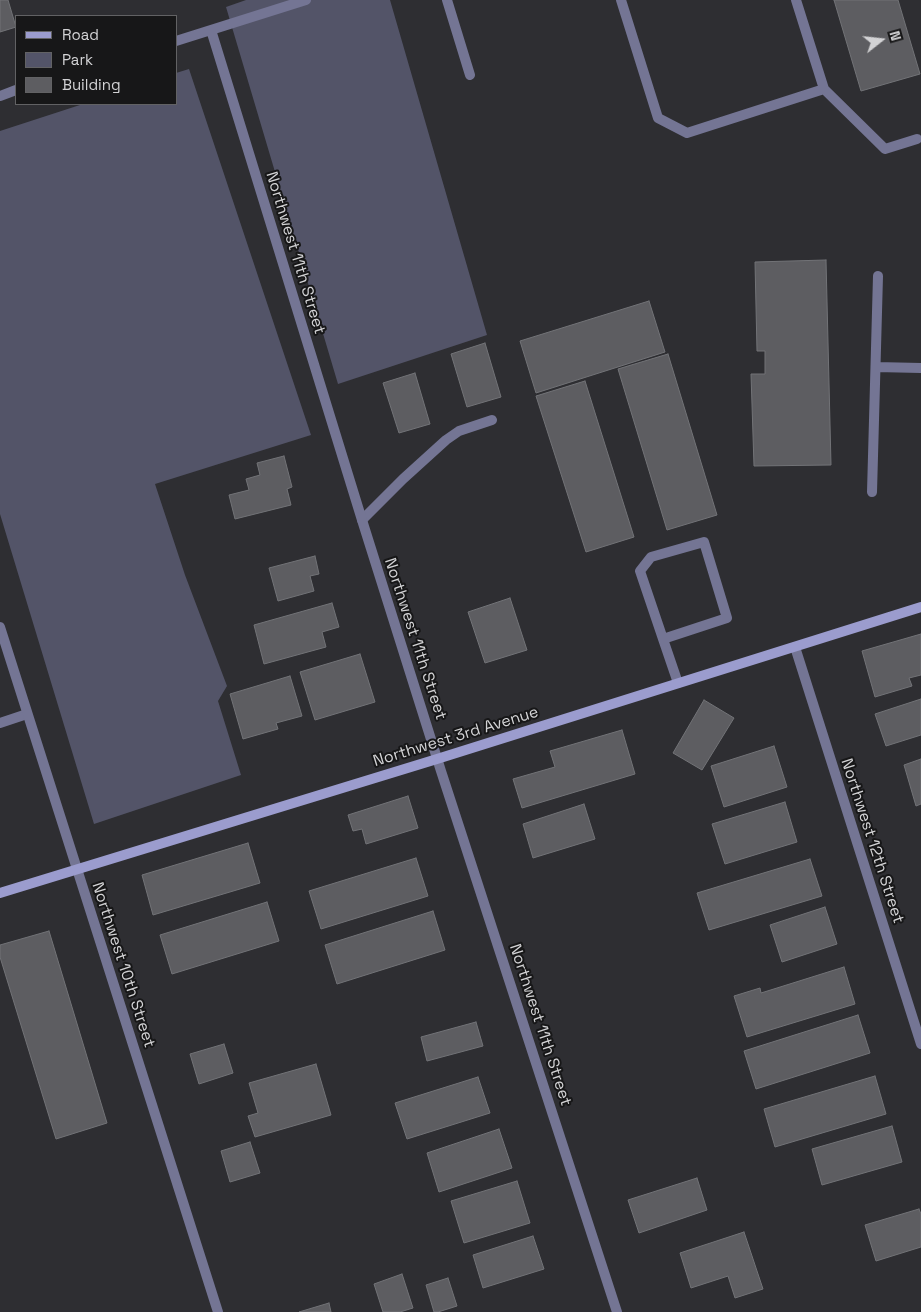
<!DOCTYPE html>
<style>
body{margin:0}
#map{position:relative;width:921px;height:1312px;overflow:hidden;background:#2e2e32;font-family:"Space Grotesk",sans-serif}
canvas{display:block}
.legend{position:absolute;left:15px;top:15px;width:162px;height:90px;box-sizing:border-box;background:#171718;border:1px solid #626264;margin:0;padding:6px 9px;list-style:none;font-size:15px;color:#d3d3d5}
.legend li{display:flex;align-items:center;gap:10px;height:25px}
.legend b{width:25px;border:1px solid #626264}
.north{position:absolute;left:856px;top:15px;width:50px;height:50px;-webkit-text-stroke:4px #171718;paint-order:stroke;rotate:74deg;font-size:14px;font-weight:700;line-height:20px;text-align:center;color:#d3d3d5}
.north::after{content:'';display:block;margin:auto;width:18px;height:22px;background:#d3d3d5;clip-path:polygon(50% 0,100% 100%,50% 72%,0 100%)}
</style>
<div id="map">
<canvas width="921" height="1312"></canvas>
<ul class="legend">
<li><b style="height:6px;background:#9b9cce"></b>Road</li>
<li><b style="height:14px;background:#535468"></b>Park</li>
<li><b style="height:14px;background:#5d5d61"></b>Building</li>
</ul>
<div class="north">N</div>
</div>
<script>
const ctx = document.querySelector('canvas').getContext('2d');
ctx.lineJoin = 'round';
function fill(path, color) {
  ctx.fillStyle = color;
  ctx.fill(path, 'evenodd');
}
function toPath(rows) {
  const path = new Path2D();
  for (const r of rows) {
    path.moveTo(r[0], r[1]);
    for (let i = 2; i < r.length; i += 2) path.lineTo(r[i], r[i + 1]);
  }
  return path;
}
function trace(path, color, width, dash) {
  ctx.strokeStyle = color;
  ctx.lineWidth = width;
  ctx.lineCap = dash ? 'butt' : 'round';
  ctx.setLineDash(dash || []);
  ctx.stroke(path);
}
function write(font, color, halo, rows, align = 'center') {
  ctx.font = font + ' "Space Grotesk",sans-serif';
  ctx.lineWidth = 4;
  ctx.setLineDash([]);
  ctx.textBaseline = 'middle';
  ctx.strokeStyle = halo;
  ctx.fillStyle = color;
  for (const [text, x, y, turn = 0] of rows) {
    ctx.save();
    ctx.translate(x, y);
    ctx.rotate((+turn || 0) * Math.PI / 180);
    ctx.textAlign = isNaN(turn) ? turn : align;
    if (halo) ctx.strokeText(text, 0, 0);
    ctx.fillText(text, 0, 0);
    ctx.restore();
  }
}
fill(toPath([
 [246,0,390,0,487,335,338,384,226,7],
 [189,69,311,435,155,484,185,575,227,686,218,701,241,775,94,824,0,514,0,131,83,104,176,104,176,73]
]), '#535468');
const building = toPath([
 [0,0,8,0,16,27,0,32,0,0],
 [834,0,898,0,920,74,861,91,834,0],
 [826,260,831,465,754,466,751,374,765,374,765,351,757,351,755,262,826,260],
 [649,301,665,352,536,393,520,341,649,301],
 [485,343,501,397,467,407,451,354,485,343],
 [668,354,717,515,667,530,618,369,668,354],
 [415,373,430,424,399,433,383,383,415,373],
 [585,381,634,537,586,552,536,396,585,381],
 [284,456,292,487,287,489,291,505,235,519,229,495,249,490,246,479,260,475,257,463,284,456],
 [315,556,319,574,310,576,314,591,278,601,269,568,315,556],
 [510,598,527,650,485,663,468,612,510,598],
 [332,603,339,627,322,632,326,647,264,664,254,625,332,603],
 [921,634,921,675,909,678,912,686,875,697,862,651,921,634],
 [360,654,375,702,315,720,300,672,360,654],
 [290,676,302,716,276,723,278,729,243,739,230,694,290,676],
 [921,699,921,735,886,746,875,714,921,699],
 [704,700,734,718,702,770,673,753,704,700],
 [622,730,635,774,522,808,513,779,555,767,550,751,622,730],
 [774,746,787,787,724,807,711,766,774,746],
 [921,759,921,804,916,806,904,765,921,759],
 [408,796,418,828,366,844,362,829,353,831,348,815,408,796],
 [785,802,797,842,725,864,712,824,785,802],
 [584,804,595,839,533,858,523,824,584,804],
 [248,843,260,883,153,915,142,875,248,843],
 [416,858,428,896,321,929,309,891,416,858],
 [810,859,822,896,709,930,697,893,810,859],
 [267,902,279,941,172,974,160,935,267,902],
 [825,907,837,944,782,962,770,925,825,907],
 [433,911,445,950,337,984,325,945,433,911],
 [49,931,107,1123,56,1139,0,957,0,945,49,931],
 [844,967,855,1004,747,1037,734,996,760,988,761,993,844,967],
 [858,1015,870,1053,756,1089,744,1051,858,1015],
 [476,1022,483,1046,427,1061,421,1037,476,1022],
 [224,1044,233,1073,199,1084,190,1054,224,1044],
 [316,1064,331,1115,255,1137,248,1116,258,1113,249,1083,316,1064],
 [875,1076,886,1114,775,1147,764,1109,875,1076],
 [478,1077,490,1113,407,1139,395,1103,478,1077],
 [892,1126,902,1162,822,1185,812,1149,892,1126],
 [499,1129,512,1168,439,1192,427,1153,499,1129],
 [250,1142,260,1173,230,1182,221,1151,250,1142],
 [697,1178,707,1210,639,1233,628,1200,697,1178],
 [517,1181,530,1223,464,1243,451,1201,517,1181],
 [919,1209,921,1214,921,1247,876,1261,865,1225,919,1209],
 [744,1232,763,1289,735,1298,728,1276,691,1288,680,1253,744,1232],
 [533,1236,544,1269,483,1288,473,1255,533,1236],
 [402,1274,413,1308,400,1312,383,1312,374,1284,402,1274],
 [448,1278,457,1306,438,1312,434,1312,426,1285,448,1278],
 [329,1303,331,1312,299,1312,329,1303]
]);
fill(building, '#5d5d61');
trace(building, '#727377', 1);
trace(toPath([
 [447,0,470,75],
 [621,0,658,118,687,133,824,89,796,0],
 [824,89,885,149,917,139],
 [362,520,403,479,446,440,459,431,492,420],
 [663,639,727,618,704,542,651,557,640,571,663,639,678,683],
 [0,723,27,714]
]), '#747594', 10);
trace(toPath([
 [211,30,362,520,441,771,617,1312],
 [176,41,306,0],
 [0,96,16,90],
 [876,367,921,368],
 [872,492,878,276],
 [0,627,218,1312],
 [795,647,921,1044]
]), '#747594', 10);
trace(toPath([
 [0,893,437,759,921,607]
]), '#9b9cce', 10);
write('16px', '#d3d3d5', '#171718', [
 ["Northwest 11th Street",295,253,73],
 ["Northwest 11th Street",415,639,72],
 ["Northwest 3rd Avenue",456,737,-17],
 ["Northwest 12th Street",872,841,72],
 ["Northwest 10th Street",123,965,72],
 ["Northwest 11th Street",540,1025,72]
]);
</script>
